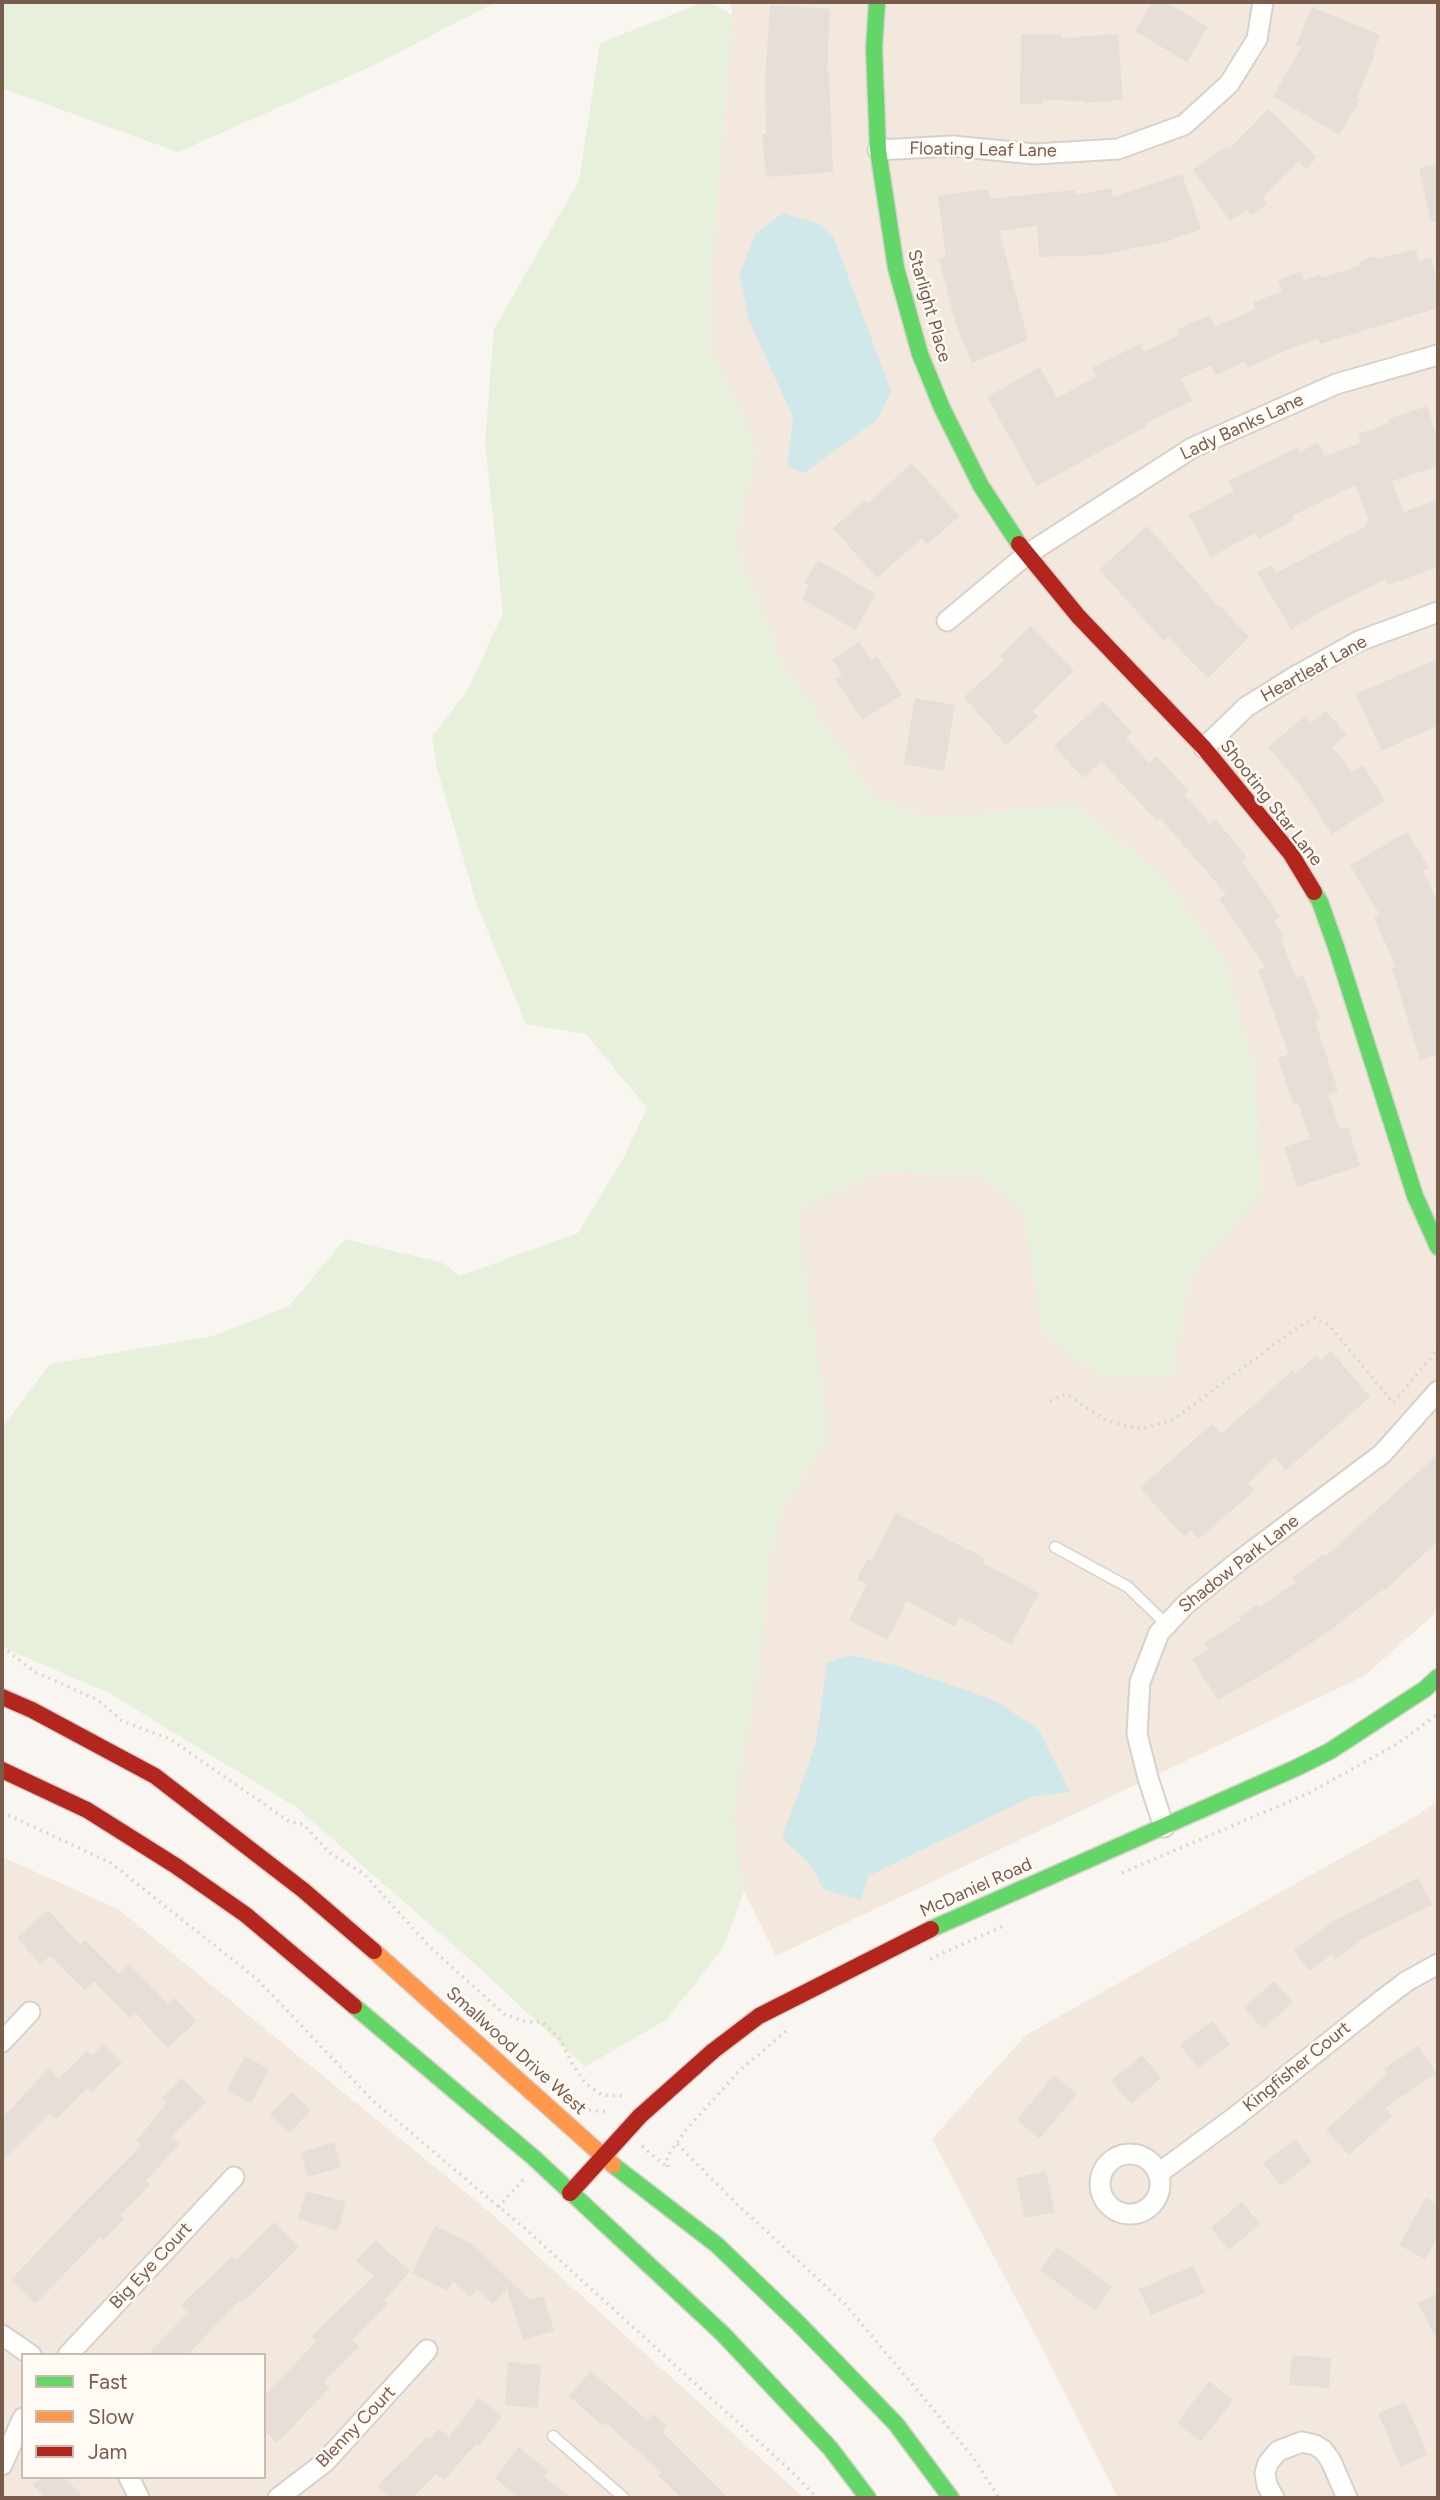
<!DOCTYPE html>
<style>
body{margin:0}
#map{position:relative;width:1440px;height:2500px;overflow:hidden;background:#f9f5f0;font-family:Figtree,sans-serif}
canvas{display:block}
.frame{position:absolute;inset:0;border:4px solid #7a5c4d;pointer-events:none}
.legend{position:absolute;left:21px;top:2353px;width:245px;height:126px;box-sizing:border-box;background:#fffaf3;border:2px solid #cabbb1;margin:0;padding:9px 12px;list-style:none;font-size:21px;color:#7a5c4d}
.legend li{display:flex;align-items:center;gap:14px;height:35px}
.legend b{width:35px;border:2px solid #cabbb1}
</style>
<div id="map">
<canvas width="1440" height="2500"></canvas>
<div class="frame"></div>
<ul class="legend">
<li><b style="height:9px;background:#63d668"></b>Fast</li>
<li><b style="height:9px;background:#ff974d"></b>Slow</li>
<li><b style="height:9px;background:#b3261e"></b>Jam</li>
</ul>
</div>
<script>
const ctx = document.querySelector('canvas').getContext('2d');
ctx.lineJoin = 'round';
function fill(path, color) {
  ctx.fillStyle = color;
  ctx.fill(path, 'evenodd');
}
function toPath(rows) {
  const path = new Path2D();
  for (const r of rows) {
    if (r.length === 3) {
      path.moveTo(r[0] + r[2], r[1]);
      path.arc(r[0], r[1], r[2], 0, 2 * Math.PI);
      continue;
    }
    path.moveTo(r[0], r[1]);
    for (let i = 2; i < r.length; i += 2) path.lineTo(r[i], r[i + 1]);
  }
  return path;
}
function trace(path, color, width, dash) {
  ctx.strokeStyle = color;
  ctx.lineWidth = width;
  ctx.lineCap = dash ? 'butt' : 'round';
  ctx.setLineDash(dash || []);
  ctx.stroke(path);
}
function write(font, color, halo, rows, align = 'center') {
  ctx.font = font + ' Figtree,sans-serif';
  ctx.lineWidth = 5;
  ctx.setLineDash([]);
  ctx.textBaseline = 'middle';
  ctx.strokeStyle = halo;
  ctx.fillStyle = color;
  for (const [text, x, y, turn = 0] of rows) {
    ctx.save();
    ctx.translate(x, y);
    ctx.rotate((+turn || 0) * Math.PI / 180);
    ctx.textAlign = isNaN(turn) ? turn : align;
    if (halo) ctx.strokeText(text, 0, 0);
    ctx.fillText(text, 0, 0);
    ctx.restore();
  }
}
fill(toPath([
 [731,2,1438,2,1438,1611,1364,1676,776,1956,744,1891,732,1818,761,1651,769,1556,782,1509,825,1442,827,1423,796,1210,882,1171,980,1175,1024,1211,1043,1333,1101,1377,1172,1375,1191,1273,1261,1194,1255,1071,1223,958,1161,874,1074,805,928,818,874,797,781,662,735,543,757,450,711,349,711,279,732,15],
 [1438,1800,1438,2498,1118,2498,1042,2348,932,2139,1026,2035,1418,1815],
 [2,1857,118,1909,485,2208,804,2498,2,2498],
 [23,2355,264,2355,264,2477,23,2477]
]), '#f2e8de');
fill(toPath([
 [2,2,496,2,370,67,178,152,2,88],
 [704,2,710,2,732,15,711,279,711,349,757,450,735,543,781,662,874,797,928,818,1074,805,1161,874,1223,958,1255,1071,1261,1195,1191,1273,1172,1375,1101,1377,1043,1333,1024,1211,980,1175,882,1171,797,1210,827,1423,825,1442,782,1509,769,1556,761,1651,733,1818,744,1891,723,1948,667,2019,585,2067,484,1972,296,1807,109,1693,2,1647,2,1428,50,1364,213,1336,289,1306,345,1239,443,1263,460,1276,578,1233,624,1157,647,1108,586,1034,526,1024,477,905,437,768,432,736,468,690,503,613,485,443,494,329,579,181,600,43]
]), '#e7f0db');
fill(toPath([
 [783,213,818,223,833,236,891,391,877,420,804,473,787,466,793,417,750,323,739,276,756,233],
 [851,1655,894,1665,996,1701,1039,1730,1070,1792,1031,1797,868,1876,861,1900,824,1890,810,1864,782,1838,816,1743,827,1662]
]), '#d0e8ea');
fill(toPath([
 [1152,2,1165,2,1208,27,1187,62,1135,31],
 [770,5,830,9,827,72,829,72,833,172,766,177,762,134,766,134,765,79],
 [1312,7,1380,35,1372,53,1375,54,1357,98,1360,100,1339,135,1273,96,1302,47,1296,45],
 [1021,34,1062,35,1062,38,1118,34,1123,100,1083,103,1083,101,1042,100,1042,104,1020,104],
 [1268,109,1317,157,1306,169,1298,161,1263,197,1267,204,1252,215,1247,209,1230,221,1193,170,1227,146,1229,149],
 [1438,164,1438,222,1431,222,1419,168],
 [1182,174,1201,229,1168,241,1100,255,1039,257,1037,226,999,231,1028,340,972,363,956,325,939,259,946,257,938,196,988,189,989,199,1075,190,1076,195,1111,188,1113,197],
 [1416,250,1418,261,1431,258,1438,288,1438,308,1320,344,1318,339,1286,350,1248,368,1245,361,1216,375,1211,365,1181,379,1192,401,1145,424,1147,426,1037,486,987,397,1040,367,1057,398,1096,377,1092,368,1140,344,1144,352,1180,335,1177,330,1209,315,1215,327,1255,309,1253,302,1282,291,1278,280,1301,272,1304,280,1320,274,1321,278,1360,266,1359,261,1375,256,1376,259],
 [1427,406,1438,441,1438,466,1392,481,1404,512,1438,499,1438,567,1388,585,1386,579,1324,610,1291,629,1257,573,1272,565,1276,573,1366,526,1365,524,1369,522,1356,485,1292,516,1294,520,1258,539,1255,533,1211,557,1189,515,1234,491,1228,481,1298,447,1300,452,1318,443,1325,456,1361,443,1358,434,1389,423,1388,419],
 [912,463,959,516,927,545,922,538,877,578,833,528,865,500,868,503],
 [1147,526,1219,607,1220,606,1249,637,1208,678,1168,637,1164,641,1099,570],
 [818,560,876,594,855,630,802,599,809,585,805,582],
 [1031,626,1074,671,1032,711,1038,717,1006,745,964,697,1004,661,1000,656],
 [859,642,871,660,877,656,902,695,862,720,835,679,842,675,832,660],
 [1438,659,1438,725,1382,751,1355,694],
 [915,698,955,705,944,771,904,764],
 [1103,701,1132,732,1126,738,1149,763,1156,756,1189,791,1185,795,1210,824,1215,819,1247,857,1242,861,1280,916,1274,921,1284,936,1281,938,1296,978,1303,975,1320,1019,1315,1021,1338,1091,1328,1094,1340,1129,1348,1127,1360,1166,1297,1187,1284,1147,1310,1139,1298,1103,1293,1104,1278,1058,1289,1054,1258,970,1266,967,1219,899,1226,894,1160,818,1157,821,1101,761,1083,778,1054,746],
 [1326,711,1347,735,1332,747,1352,772,1363,765,1385,800,1332,834,1300,785,1268,747,1305,716,1311,723],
 [1407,832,1429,868,1423,871,1438,903,1438,1054,1420,1060,1392,968,1396,967,1374,918,1380,915,1350,865],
 [1331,1351,1370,1397,1286,1470,1275,1457,1248,1483,1255,1490,1199,1539,1191,1530,1184,1537,1140,1488,1212,1424,1221,1434,1293,1370,1296,1373,1317,1355,1321,1360],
 [1438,1454,1438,1541,1385,1590,1384,1588,1332,1629,1275,1667,1218,1700,1192,1659,1208,1650,1204,1643,1241,1620,1239,1617,1258,1604,1260,1607,1296,1582,1292,1578,1324,1554,1326,1556],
 [896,1513,985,1558,983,1563,1039,1593,1011,1645,960,1617,955,1627,907,1601,887,1640,849,1620,867,1584,857,1579,867,1559,871,1561],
 [1418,1878,1432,1905,1362,1939,1335,1959,1331,1955,1309,1971,1294,1950,1337,1919],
 [48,1910,80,1945,85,1940,119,1974,129,1964,168,2004,175,1998,197,2021,167,2048,136,2013,130,2018,94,1981,85,1990,50,1956,40,1964,17,1938],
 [1274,1981,1293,2002,1263,2029,1244,2008],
 [1212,2021,1230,2044,1198,2068,1180,2045],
 [103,2044,122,2063,91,2093,87,2088,56,2119,50,2113,2,2161,2,2118,49,2068,59,2079,87,2051,92,2055],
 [1418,2046,1436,2073,1385,2108,1392,2116,1349,2155,1326,2130,1387,2074,1384,2069],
 [1142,2055,1161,2078,1131,2104,1111,2081],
 [245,2056,269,2069,251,2103,227,2091],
 [1054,2075,1077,2094,1039,2139,1017,2120],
 [182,2078,206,2102,171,2137,179,2144,146,2181,150,2185,120,2215,124,2219,103,2240,100,2237,35,2304,11,2280,75,2212,141,2146,136,2141,167,2103,162,2098],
 [292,2092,311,2110,289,2133,270,2115],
 [1295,2139,1312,2162,1280,2186,1263,2163],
 [334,2142,341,2167,308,2177,301,2152],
 [1046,2171,1055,2212,1025,2218,1016,2178],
 [306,2191,346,2202,338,2231,298,2219],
 [1426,2197,1438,2205,1438,2236,1425,2259,1399,2245],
 [1242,2202,1260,2224,1229,2250,1211,2228],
 [274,2222,299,2247,242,2303,239,2301,187,2355,147,2355,189,2312,181,2305,232,2257,236,2261],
 [435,2226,471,2243,530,2300,543,2296,554,2331,523,2340,507,2289,493,2304,478,2289,470,2297,453,2281,448,2291,412,2273],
 [375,2240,410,2271,384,2301,388,2304,352,2340,359,2347,324,2382,330,2387,277,2443,264,2431,264,2396,317,2341,312,2336,374,2276,356,2261],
 [1057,2247,1112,2287,1095,2311,1040,2270],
 [1193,2266,1205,2293,1151,2315,1139,2289],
 [1438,2293,1438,2342,1418,2303],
 [1292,2355,1331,2358,1329,2388,1289,2385],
 [508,2362,541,2365,538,2408,505,2405],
 [591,2371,647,2420,653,2414,667,2426,662,2432,728,2498,681,2498,658,2475,661,2472,606,2423,603,2426,569,2396],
 [1209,2381,1233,2400,1201,2441,1177,2423],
 [478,2398,502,2416,479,2446,476,2444,444,2480,436,2474,412,2498,390,2498,377,2486,404,2459,405,2460,426,2437,429,2440,439,2429,449,2437],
 [1405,2402,1428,2455,1401,2467,1378,2413],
 [519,2447,549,2472,544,2477,572,2498,519,2498,495,2478],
 [41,2477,64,2477,84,2498,46,2498,33,2485]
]), '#e6ded7');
const lane = toPath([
 [1055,1547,1128,1587,1166,1624],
 [553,2436,624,2498]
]);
const street = toPath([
 [878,150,953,146,1035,154,1118,149,1184,125,1229,84,1257,39,1263,2],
 [947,621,1026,555,1192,448,1336,384,1438,355],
 [1204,748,1246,707,1294,677,1359,641,1438,612],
 [1164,1827,1148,1778,1137,1734,1140,1682,1159,1633,1186,1604,1239,1561,1382,1454,1438,1391],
 [2,2042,30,2012],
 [1130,2184,30],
 [1159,2173,1235,2117,1382,2000,1407,1981,1438,1964],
 [2,2335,31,2355],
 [68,2355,234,2177],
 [2,2465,23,2418],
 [129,2477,139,2498],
 [278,2498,325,2462,427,2350],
 [1274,2498,1267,2485,1265,2473,1268,2463,1278,2451,1302,2442,1315,2445,1323,2450,1331,2461,1347,2498]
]);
const fast = toPath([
 [877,2,874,48,878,150,896,268,920,354,942,408,981,486,1019,544],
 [1314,892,1320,902,1336,947,1415,1196,1438,1247],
 [931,1929,1296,1768,1330,1751,1425,1689,1438,1677],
 [354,2006,533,2157,723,2334,830,2448,868,2498],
 [613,2165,717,2245,798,2323,896,2424,951,2498]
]);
const slow = toPath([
 [374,1951,613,2165]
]);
const jam = toPath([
 [1019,544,1078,616,1204,748,1291,854,1314,892],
 [2,1697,32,1710,155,1776,303,1890,374,1951],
 [2,1770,87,1810,176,1866,246,1915,354,2006],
 [570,2193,640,2116,713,2051,759,2016,931,1929]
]);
trace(lane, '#d7d1cb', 13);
trace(street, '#d7d1cb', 23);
trace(fast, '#d9d2cb', 19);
trace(slow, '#d9d2cb', 19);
trace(jam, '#d9d2cb', 19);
trace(toPath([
 [1050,1401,1066,1394,1107,1421,1140,1429,1173,1420,1295,1329,1315,1318,1330,1326,1393,1403,1438,1349],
 [2,1647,35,1672,98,1700,122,1721,170,1739,290,1822,303,1824,330,1853,364,1874,430,1947,504,2014,526,2022,543,2022,560,2039,573,2065,586,2084,602,2095,624,2096],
 [2,1812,111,1863,258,1980,371,2099,530,2233,792,2472,817,2498],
 [1122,1873,1309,1793,1397,1744,1438,1714],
 [930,1959,1003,1926],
 [589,2110,607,2112],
 [677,2144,737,2204,845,2304,973,2457,999,2498],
 [642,2146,668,2168,667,2157,685,2131,739,2071,786,2031],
 [498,2207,524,2179]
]), '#dcd5d0', 3.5, [2, 5]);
trace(lane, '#fefefd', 10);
trace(street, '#fefefd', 19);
trace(fast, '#63d668', 16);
trace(slow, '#ff974d', 16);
trace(jam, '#b3261e', 16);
write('18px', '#7a5c4d', '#fffaf3', [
 ["Floating Leaf Lane",983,150,1],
 ["Starlight Place",929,306,74],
 ["Lady Banks Lane",1242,427,-25],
 ["Heartleaf Lane",1314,669,-29],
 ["Shooting Star Lane",1271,803,52],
 ["Shadow Park Lane",1239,1564,-38],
 ["McDaniel Road",976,1888,-24],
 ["Smallwood Drive West",516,2051,42],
 ["Kingfisher Court",1297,2067,-39],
 ["Big Eye Court",151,2266,-47],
 ["Blenny Court",356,2427,-46]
]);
</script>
